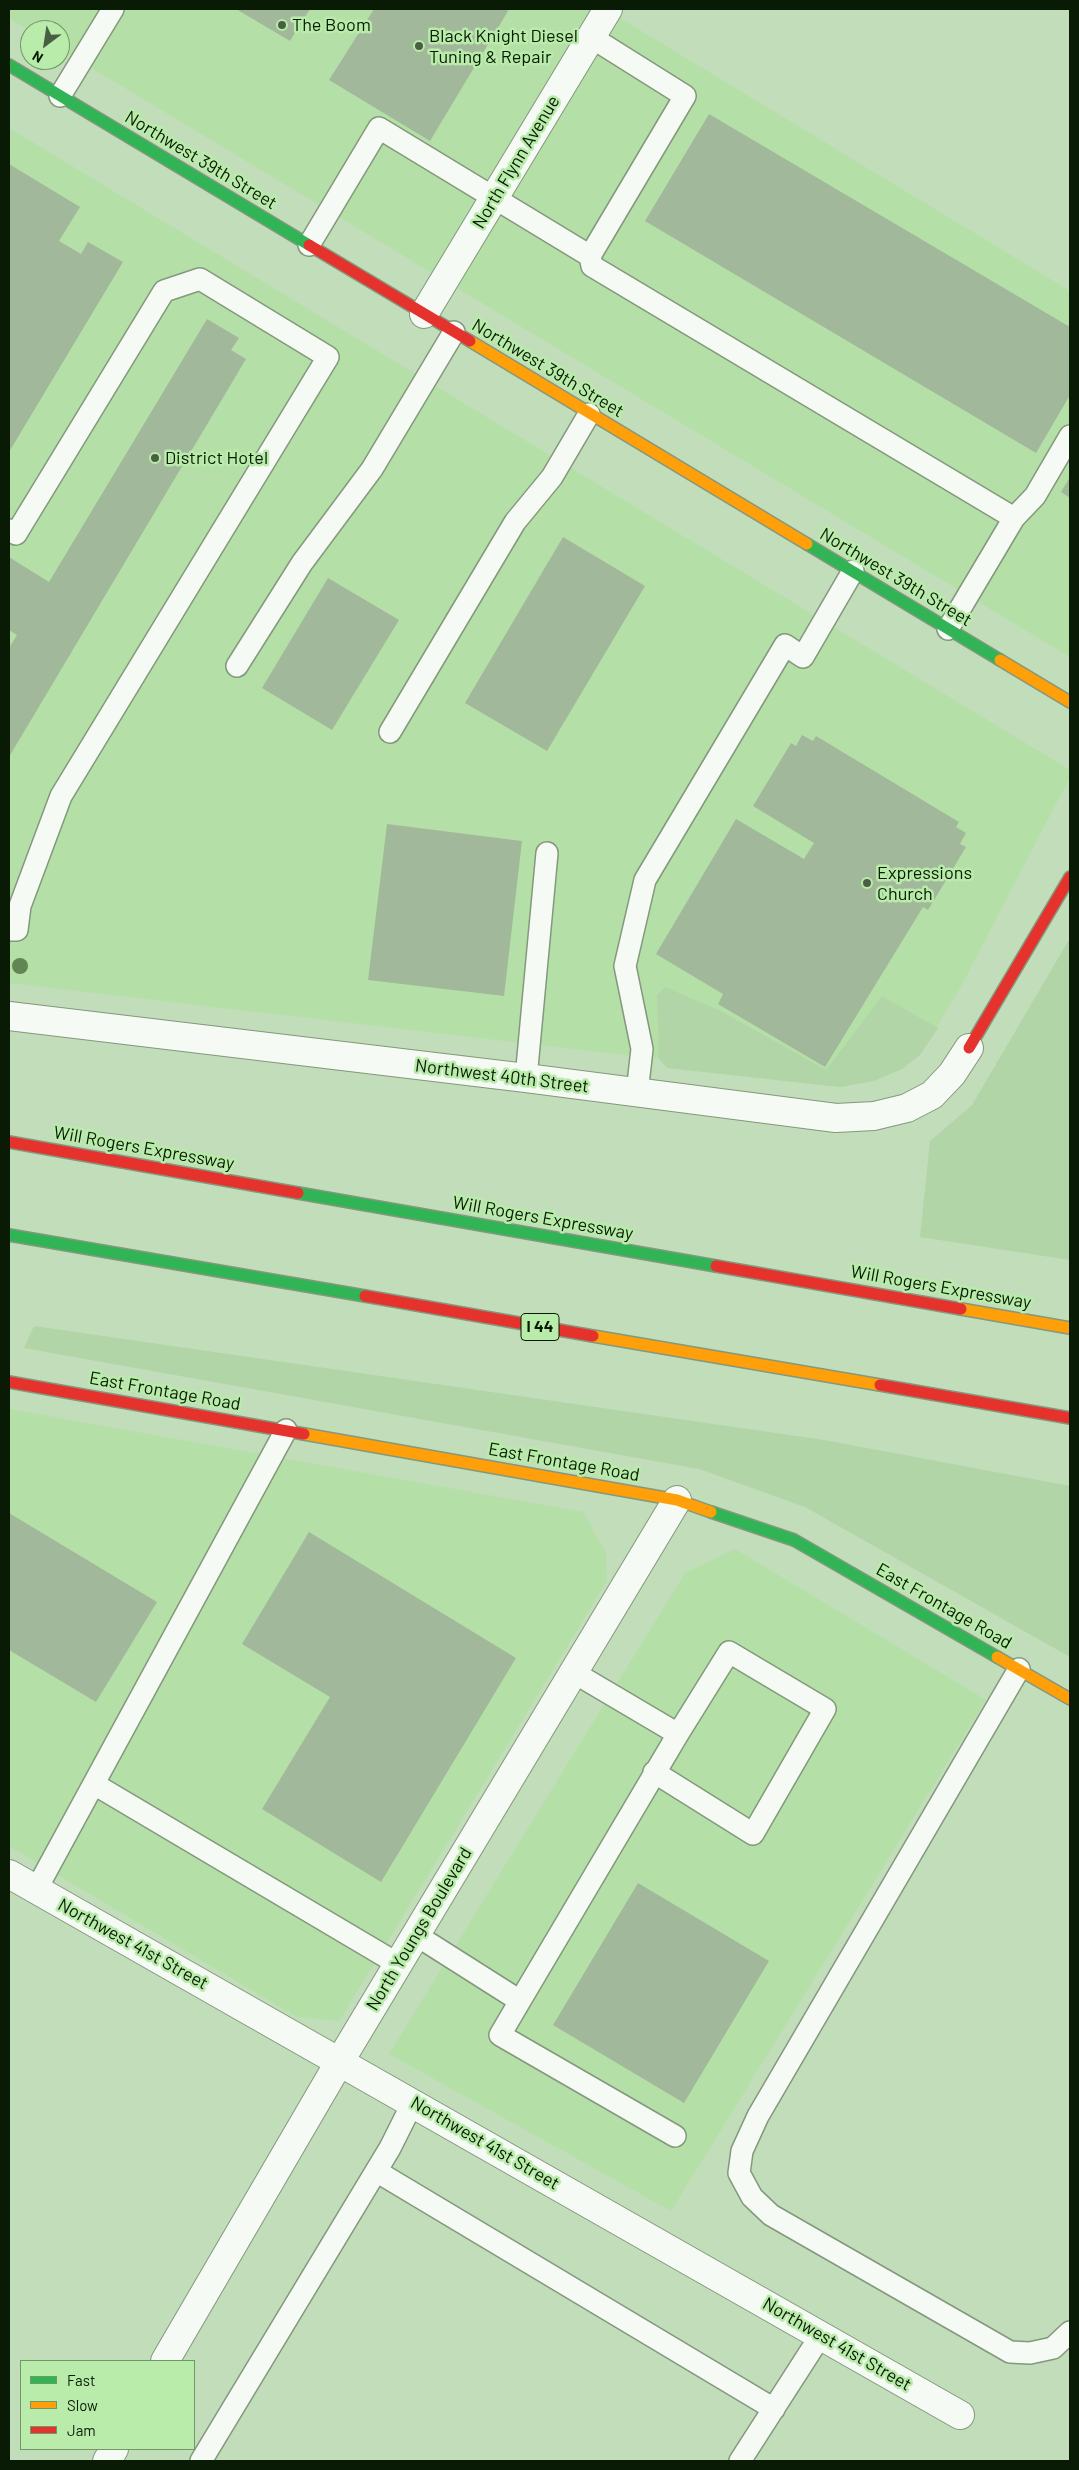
<!DOCTYPE html>
<style>
body{margin:0}
#map{position:relative;width:1079px;height:2470px;overflow:hidden;background:#c1ddb9;font-family:Barlow,sans-serif}
canvas{display:block}
.frame{position:absolute;inset:0;border:10px solid #091b04;pointer-events:none}
.legend{position:absolute;left:20px;top:2360px;width:175px;height:90px;box-sizing:border-box;background:#b9ecaa;border:1px solid #739868;margin:0;padding:6px 9px;list-style:none;font-size:15px;color:#091b04}
.legend li{display:flex;align-items:center;gap:10px;height:25px}
.legend b{width:25px;border:1px solid #739868}
.north{position:absolute;left:20px;top:20px;width:50px;height:50px;box-sizing:border-box;background:#b9ecaa;border:1px solid #739868;border-radius:50%;rotate:211deg;font-size:14px;font-weight:700;line-height:20px;text-align:center;color:#091b04}
.north::after{content:'';display:block;margin:auto;width:18px;height:22px;background:#495f43;clip-path:polygon(50% 0,100% 100%,50% 72%,0 100%)}
</style>
<div id="map">
<canvas width="1079" height="2470"></canvas>
<div class="frame"></div>
<ul class="legend">
<li><b style="height:6px;background:#30b455"></b>Fast</li>
<li><b style="height:6px;background:#ff9f0a"></b>Slow</li>
<li><b style="height:6px;background:#e5322d"></b>Jam</li>
</ul>
<div class="north">N</div>
</div>
<script>
const ctx = document.querySelector('canvas').getContext('2d');
ctx.lineJoin = 'round';
function fill(path, color) {
  ctx.fillStyle = color;
  ctx.fill(path, 'evenodd');
}
function toPath(rows) {
  const path = new Path2D();
  for (const r of rows) {
    path.moveTo(r[0], r[1]);
    for (let i = 2; i < r.length; i += 2) path.lineTo(r[i], r[i + 1]);
  }
  return path;
}
function trace(path, color, width, dash) {
  ctx.strokeStyle = color;
  ctx.lineWidth = width;
  ctx.lineCap = dash ? 'butt' : 'round';
  ctx.setLineDash(dash || []);
  ctx.stroke(path);
}
function write(font, color, halo, rows, align = 'center') {
  ctx.font = font + ' Barlow,sans-serif';
  ctx.lineWidth = 5;
  ctx.setLineDash([]);
  ctx.textBaseline = 'middle';
  ctx.strokeStyle = halo;
  ctx.fillStyle = color;
  for (const [text, x, y, turn = 0] of rows) {
    ctx.save();
    ctx.translate(x, y);
    ctx.rotate((+turn || 0) * Math.PI / 180);
    ctx.textAlign = isNaN(turn) ? turn : align;
    if (halo) ctx.strokeText(text, 0, 0);
    ctx.fillText(text, 0, 0);
    ctx.restore();
  }
}
fill(toPath([
 [9,9,605,9,1070,291,1070,657,60,49,60,30,30,31,9,18],
 [9,128,1070,770,1070,777,960,988,920,1055,902,1069,874,1081,840,1087,774,1080,659,1059,9,983],
 [9,1409,583,1512,606,1553,607,1581,339,2021,297,2017,9,1846],
 [735,1549,986,1700,671,2211,389,2054,685,1573]
]), '#b4e0a7');
fill(toPath([
 [1070,938,1070,1260,920,1237,930,1141,972,1105],
 [665,987,719,1010,826,1070,882,996,938,1028,920,1055,902,1069,874,1081,840,1087,667,1068,659,1059,657,995],
 [34,1326,824,1440,1070,1486,1070,1657,805,1507,699,1469,24,1348]
]), '#b2d5a7');
fill(toPath([
 [236,9,310,9,290,41],
 [374,9,505,9,508,11,430,141,329,80],
 [709,114,1070,327,1070,395,1036,453,645,221],
 [9,164,80,207,59,241,81,254,88,242,123,262,9,452],
 [207,319,239,338,231,350,246,359,9,757,9,648,17,635,9,630,9,557,49,582],
 [1070,477,1070,498,1061,492],
 [563,537,645,586,547,751,465,703],
 [328,578,399,620,332,730,262,688],
 [802,735,813,741,816,736,959,822,956,827,966,833,960,844,966,847,928,910,923,907,825,1067,718,1004,723,994,656,954,736,819,804,859,814,843,753,806,791,743,796,746],
 [387,824,522,841,504,996,368,980],
 [9,1513,157,1602,96,1702,9,1650],
 [309,1532,516,1658,381,1882,262,1809,330,1697,242,1644],
 [638,1883,769,1961,684,2103,553,2025]
]), '#a2b89b');
const lane = toPath([
 [591,37,685,96,590,256,592,266,1014,518,948,629],
 [60,96,113,9],
 [309,245,379,128,590,256],
 [1014,518,1035,496,1070,436],
 [9,530,16,534,164,291,200,279,328,357,61,796,20,906,17,930,9,930],
 [237,666,302,563,372,469,454,332],
 [390,732,515,522,552,477,589,414],
 [526,1078,547,853],
 [637,1093,642,1049,625,966,645,880,785,645,803,657,853,571],
 [1019,1669,758,2116,742,2151,739,2173,752,2197,771,2215,1010,2352,1030,2353,1053,2348,1070,2332],
 [654,1772,753,1834,825,1709,729,1652,678,1734],
 [94,1784,398,1964],
 [36,1890,286,1430],
 [416,1935,520,2001,678,1734,573,1672],
 [520,2001,500,2035,675,2136],
 [376,2171,774,2409],
 [201,2461,390,2148,413,2102],
 [740,2461,821,2335]
]);
const street = toPath([
 [424,314,608,9],
 [9,1016,526,1078,836,1118,874,1116,907,1108,932,1095,952,1074,969,1048],
 [9,1874,960,2415],
 [165,2361,340,2061,677,1500],
 [107,2461,114,2449]
]);
const fast = toPath([
 [9,65,309,245],
 [807,544,1000,660],
 [298,1193,716,1266],
 [9,1235,365,1296],
 [711,1512,794,1540,997,1657]
]);
const slow = toPath([
 [470,341,807,544],
 [1000,660,1070,702],
 [961,1309,1070,1328],
 [593,1336,880,1385],
 [304,1434,677,1500,711,1512],
 [997,1657,1070,1699]
]);
const jam = toPath([
 [309,245,470,341],
 [969,1048,1070,877],
 [9,1142,298,1193],
 [716,1266,961,1309],
 [365,1296,593,1336],
 [9,1382,304,1434],
 [880,1385,1070,1418]
]);
trace(lane, '#83987c', 24);
trace(street, '#83987c', 30);
trace(fast, '#83987c', 14);
trace(slow, '#83987c', 14);
trace(jam, '#83987c', 14);
trace(lane, '#f6faf4', 21);
trace(street, '#f6faf4', 28);
trace(fast, '#30b455', 11);
trace(slow, '#ff9f0a', 11);
trace(jam, '#e5322d', 11);
ctx.fillStyle = '#618553';
for (const [x, y] of [
 [20,966]
]) {
  ctx.beginPath();
  ctx.arc(x, y, 8, 0, 2 * Math.PI);
  ctx.fill();
}
for (const [x, y, r, color] of [
 [282,25,5,"#495f43"],
 [419,46,5,"#495f43"],
 [155,458,5,"#495f43"],
 [867,883,5,"#495f43"]
]) {
  const dot = new Path2D();
  dot.arc(x, y, r, 0, 2 * Math.PI);
  ctx.fillStyle = color;
  ctx.fill(dot);
  trace(dot, '#b9ecaa', 2);
}
for (const [x, y, w] of [
 [540,1327,38]
]) {
  const box = new Path2D();
  box.roundRect(x - w / 2, y - 13.5, w, 27, 4);
  ctx.fillStyle = '#b9ecaa';
  ctx.fill(box);
  trace(box, '#091b04', 1);
}
write('bold 16px', '#091b04', null, [
 ["I 44",540,1327]
]);
write('18px', '#091b04', '#b9ecaa', [
 ["The Boom",292,25],
 ["Black Knight Diesel",429,36],
 ["Tuning & Repair",429,57],
 ["District Hotel",165,458],
 ["Expressions",877,873],
 ["Church",877,894]
], 'left');
write('18px', '#091b04', '#b9ecaa', [
 ["Northwest 39th Street",201,160,31],
 ["North Flynn Avenue",516,162,-59],
 ["Northwest 39th Street",548,368,31],
 ["Northwest 39th Street",896,577,31],
 ["Northwest 40th Street",502,1076,7],
 ["Will Rogers Expressway",144,1148,10],
 ["Will Rogers Expressway",543,1218,10],
 ["Will Rogers Expressway",941,1287,10],
 ["East Frontage Road",165,1391,10],
 ["East Frontage Road",564,1462,10],
 ["East Frontage Road",944,1606,30],
 ["North Youngs Boulevard",419,1929,-59],
 ["Northwest 41st Street",133,1944,29],
 ["Northwest 41st Street",485,2143,30],
 ["Northwest 41st Street",837,2344,30]
]);
</script>
